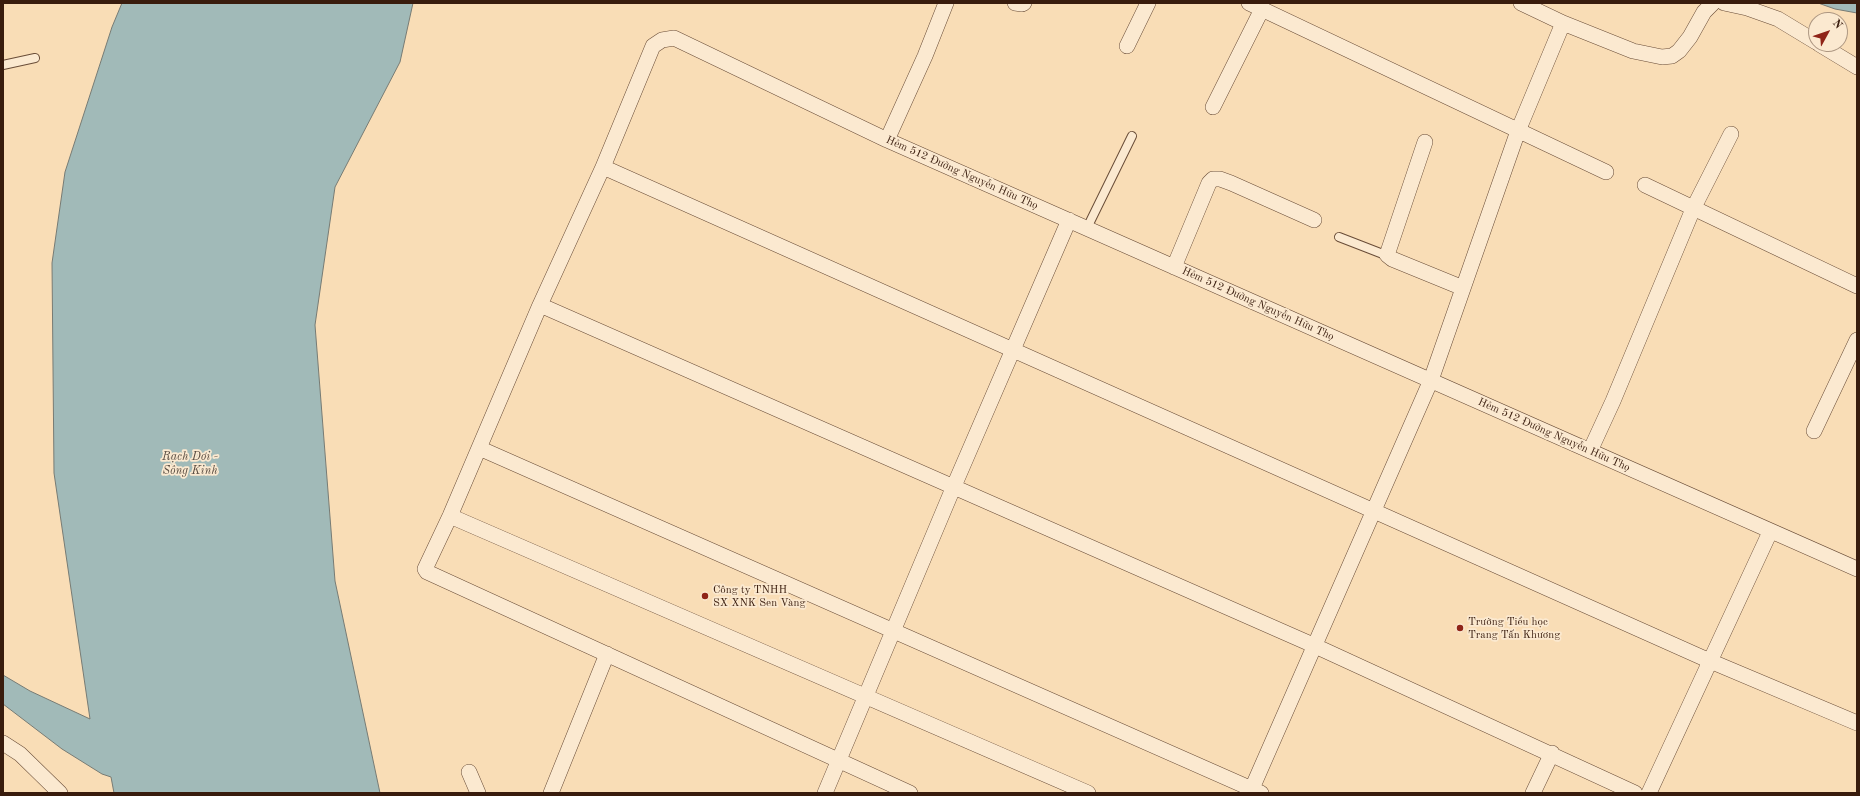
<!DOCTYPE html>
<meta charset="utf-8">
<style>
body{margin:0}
#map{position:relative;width:1860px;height:796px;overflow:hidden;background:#f9ddb6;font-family:"Old Standard TT",serif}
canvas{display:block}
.frame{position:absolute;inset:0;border:4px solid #391c0d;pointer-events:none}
.north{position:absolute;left:1808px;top:12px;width:40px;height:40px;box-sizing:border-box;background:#fbe9d0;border:1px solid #ad9782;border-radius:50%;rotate:50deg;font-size:11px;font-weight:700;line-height:16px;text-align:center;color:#391c0d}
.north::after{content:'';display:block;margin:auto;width:14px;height:18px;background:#8f2418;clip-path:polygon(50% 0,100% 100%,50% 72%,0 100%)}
</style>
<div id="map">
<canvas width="1860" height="796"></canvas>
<div class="frame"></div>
<div class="north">N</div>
</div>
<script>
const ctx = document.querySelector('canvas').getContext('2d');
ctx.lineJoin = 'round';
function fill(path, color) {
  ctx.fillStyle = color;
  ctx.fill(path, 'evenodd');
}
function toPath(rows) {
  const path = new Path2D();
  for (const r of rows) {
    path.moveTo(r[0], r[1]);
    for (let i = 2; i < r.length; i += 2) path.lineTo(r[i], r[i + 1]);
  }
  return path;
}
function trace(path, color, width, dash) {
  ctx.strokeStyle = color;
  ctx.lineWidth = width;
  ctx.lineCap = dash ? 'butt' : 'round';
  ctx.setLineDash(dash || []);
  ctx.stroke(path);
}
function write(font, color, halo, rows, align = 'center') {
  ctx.font = font + ' "Old Standard TT",serif';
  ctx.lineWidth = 3.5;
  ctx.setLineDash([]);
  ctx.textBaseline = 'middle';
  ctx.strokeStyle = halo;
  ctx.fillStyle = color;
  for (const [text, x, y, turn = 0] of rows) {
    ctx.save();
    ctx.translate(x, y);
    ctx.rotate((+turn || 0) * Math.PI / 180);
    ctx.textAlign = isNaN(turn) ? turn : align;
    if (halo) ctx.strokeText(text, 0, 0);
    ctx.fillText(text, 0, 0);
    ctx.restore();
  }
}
const water = toPath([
 [122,3,413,3,400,62,335,187,315,325,335,581,380,793,114,793,111,777,102,774,62,749,3,704,3,675,30,691,90,719,54,473,52,263,65,172,112,27,122,3],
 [1818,3,1857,3,1857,13,1835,9,1818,3]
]);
fill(water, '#a1bab8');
trace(water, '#777b74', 1);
const lane = toPath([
 [3,65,35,58],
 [1087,228,1132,136],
 [1339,237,1388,256]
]);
const street = toPath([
 [1015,3,1022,4,1024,3],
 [1249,3,1606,172],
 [1521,3,1563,23,1633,51,1662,57,1672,56,1679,51,1690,37,1704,12,1713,3],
 [1724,3,1747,8,1778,19,1816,42],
 [1819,44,1857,67],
 [1127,46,1148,3],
 [1213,107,1262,9],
 [887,140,925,56,946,3],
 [1425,142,1387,255,1392,259,1463,288],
 [603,167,1710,661,1857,723],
 [1645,185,1857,286],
 [1174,267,1209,183,1213,179,1220,179,1231,183,1314,220],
 [540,305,450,516,425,569,427,572,910,793],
 [1814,431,1857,340],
 [479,448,1261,793],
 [1590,451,1613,401,1693,209,1731,134],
 [450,516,1088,793],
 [3,743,20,754,60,793],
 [469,772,478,793],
 [551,793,607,654],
 [825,793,954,486,1069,220],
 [1250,793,1431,380,1518,131,1563,23],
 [1533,793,1552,753],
 [1635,793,1313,645,540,305,603,167,653,46,662,40,674,38,887,140,1857,569],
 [1649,793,1770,532]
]);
trace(lane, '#694c37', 10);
trace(street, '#694c37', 16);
trace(lane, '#fbe9d0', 8);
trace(street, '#fbe9d0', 15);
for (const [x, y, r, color] of [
 [705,596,4,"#8f2418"],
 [1460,628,4,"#8f2418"]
]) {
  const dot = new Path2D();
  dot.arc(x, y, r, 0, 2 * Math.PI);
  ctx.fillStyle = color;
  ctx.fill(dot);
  trace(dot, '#fbe9d0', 1.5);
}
write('11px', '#391c0d', '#fbe9d0', [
 ["Hẻm 512 Đường Nguyễn Hữu Thọ",962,173,24],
 ["Hẻm 512 Đường Nguyễn Hữu Thọ",1258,304,24],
 ["Hẻm 512 Đường Nguyễn Hữu Thọ",1554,435,24]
]);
write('11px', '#391c0d', '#fbe9d0', [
 ["Công ty TNHH",713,590],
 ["SX XNK Sen Vàng",713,603],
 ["Trường Tiểu học",1468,622],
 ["Trang Tấn Khương",1468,635]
], 'left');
write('italic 12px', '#584b40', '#fbe9d0', [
 ["Rạch Dơi -",190,457],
 ["Sông Kinh",190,471]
]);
</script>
